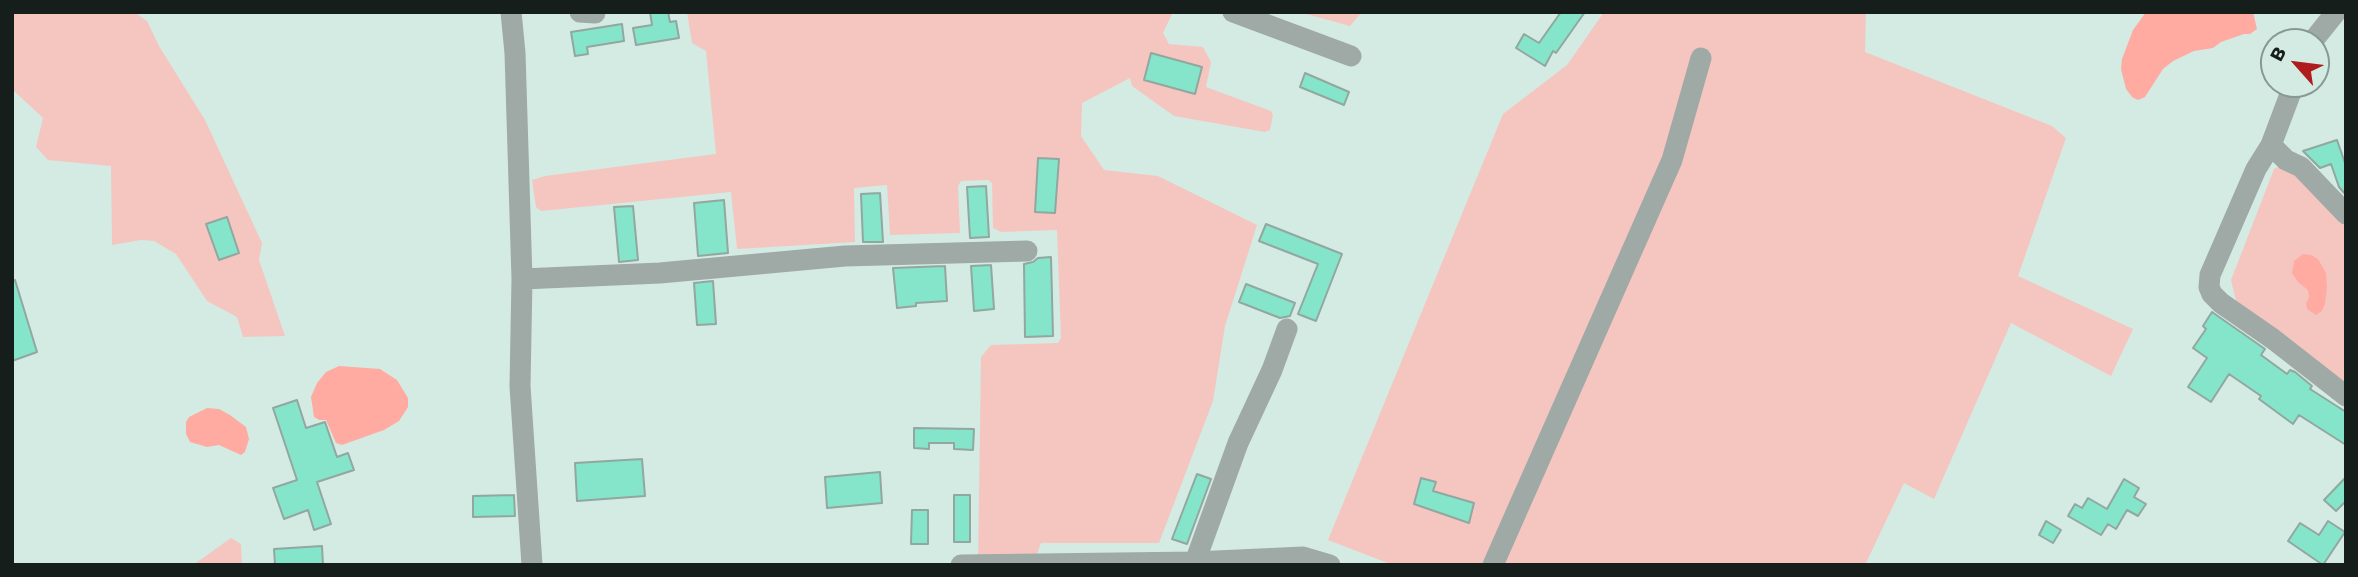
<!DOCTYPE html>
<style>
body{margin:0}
#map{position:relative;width:2358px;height:577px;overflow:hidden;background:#d3ebe3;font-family:"Work Sans",sans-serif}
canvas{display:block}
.frame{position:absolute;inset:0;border:14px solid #151e1b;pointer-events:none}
.north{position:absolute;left:2260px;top:28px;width:70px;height:70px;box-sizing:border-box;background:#d3ebe3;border:2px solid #879993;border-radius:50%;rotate:298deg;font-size:19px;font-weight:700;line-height:28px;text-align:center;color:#151e1b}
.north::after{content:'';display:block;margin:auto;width:24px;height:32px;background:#ae1c1d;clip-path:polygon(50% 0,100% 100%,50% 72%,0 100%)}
</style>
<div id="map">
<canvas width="2358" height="577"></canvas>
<div class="frame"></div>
<div class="north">B</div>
</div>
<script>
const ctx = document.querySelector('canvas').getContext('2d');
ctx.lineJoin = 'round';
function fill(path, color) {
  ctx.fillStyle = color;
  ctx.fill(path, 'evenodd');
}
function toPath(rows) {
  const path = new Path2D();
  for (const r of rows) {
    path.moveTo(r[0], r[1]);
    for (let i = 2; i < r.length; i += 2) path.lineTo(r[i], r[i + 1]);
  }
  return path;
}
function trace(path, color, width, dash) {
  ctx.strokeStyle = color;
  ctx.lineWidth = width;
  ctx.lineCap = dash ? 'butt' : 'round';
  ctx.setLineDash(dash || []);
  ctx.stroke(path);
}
fill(toPath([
 [12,12,134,12,147,21,159,46,205,120,262,243,259,260,285,336,243,337,237,317,207,301,176,254,154,241,141,240,112,245,111,166,48,160,36,147,43,118,12,89],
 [687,12,1173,12,1163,33,1169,44,1203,47,1211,62,1206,87,1271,111,1273,115,1270,130,1265,132,1174,116,1132,86,1130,78,1082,103,1081,136,1104,170,1158,176,1257,225,1225,326,1213,401,1159,543,1041,543,1033,565,978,565,981,357,991,345,1058,343,1061,338,1057,230,1001,232,993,228,992,183,988,180,961,181,958,186,960,233,890,235,887,185,854,188,855,242,737,249,731,192,541,211,536,207,532,180,545,176,716,154,706,51,692,43],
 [1299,12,1362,12,1350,26],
 [1604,12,1866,12,1865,52,2052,126,2066,138,2018,276,2133,329,2111,376,2011,323,1934,499,1904,483,1865,565,1792,563,1788,565,1393,565,1328,540,1503,114,1567,65],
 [2286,163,2346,218,2346,391,2238,309,2231,280,2274,169],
 [231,538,241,544,242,565,193,565]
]), '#f5c6c0');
fill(toPath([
 [2146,12,2253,12,2257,29,2250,34,2244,34,2221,42,2213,48,2194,51,2173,61,2163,69,2145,97,2138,100,2132,97,2126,89,2121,69,2122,59,2133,30],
 [2303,254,2311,255,2318,259,2326,273,2327,287,2325,304,2322,311,2316,315,2307,309,2306,304,2309,297,2308,290,2298,282,2292,273,2294,261],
 [339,366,380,369,397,380,408,398,408,407,399,421,384,430,342,445,336,443,326,420,319,420,314,417,311,397,317,383,326,372],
 [207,408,219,409,230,415,246,427,249,439,245,452,241,455,219,445,207,447,190,442,186,434,186,422,189,417]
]), '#ffaba1');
const building = toPath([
 [650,12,668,12,670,22,676,21,679,38,636,45,633,28,652,25,650,12],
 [1561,12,1585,12,1556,53,1553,51,1545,66,1516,48,1524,34,1539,43,1561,12],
 [622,24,624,41,587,47,588,54,575,56,571,32,622,24],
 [1151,53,1202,67,1195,94,1144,80,1151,53],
 [1305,73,1349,92,1344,105,1300,87,1305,73],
 [2337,140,2346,166,2346,195,2339,187,2331,164,2320,168,2303,151,2337,140],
 [1038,158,1059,159,1055,213,1035,212,1038,158],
 [986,186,989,237,970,238,967,187,986,186],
 [880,193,883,242,863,242,861,194,880,193],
 [724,200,728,253,698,256,694,203,724,200],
 [633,206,638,260,619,262,614,207,633,206],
 [227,217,239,253,219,260,206,224,227,217],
 [1266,224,1342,254,1316,321,1298,314,1318,264,1259,241,1266,224],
 [1051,257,1053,336,1025,337,1024,264,1033,262,1038,258,1051,257],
 [991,265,994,309,974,311,971,266,991,265],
 [945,266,947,301,916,303,916,306,897,308,893,268,945,266],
 [15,280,37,352,12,361,12,281,15,280],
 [713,281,716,324,697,325,694,283,713,281],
 [1246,284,1295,303,1290,316,1280,318,1239,302,1246,284],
 [2212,312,2265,349,2261,355,2287,374,2290,370,2295,372,2312,386,2310,389,2346,412,2346,445,2299,415,2293,424,2259,399,2261,396,2229,374,2211,402,2188,387,2207,358,2193,348,2206,329,2203,326,2212,312],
 [297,400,306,428,325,422,337,457,348,453,354,470,317,482,331,524,314,530,308,510,284,519,273,488,297,480,273,408,297,400],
 [914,428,974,429,973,450,954,449,954,443,929,443,929,449,914,448,914,428],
 [642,459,645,496,577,501,575,463,642,459],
 [880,472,882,503,827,508,825,477,880,472],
 [1197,474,1211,479,1187,544,1172,539,1197,474],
 [2346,477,2346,501,2336,511,2324,500,2346,477],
 [1421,478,1436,482,1433,491,1474,503,1469,523,1414,504,1421,478],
 [2124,479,2139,488,2134,497,2146,504,2138,516,2127,510,2116,529,2108,524,2101,535,2068,516,2075,504,2082,508,2088,498,2107,509,2124,479],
 [514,495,515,516,473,517,473,496,514,495],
 [954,495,970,495,970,542,954,542,954,495],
 [912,510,928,510,928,544,911,544,912,510],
 [2046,521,2061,530,2053,543,2039,535,2046,521],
 [2328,521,2345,532,2323,565,2288,541,2300,523,2319,535,2328,521],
 [322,546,323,565,275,565,274,549,322,546]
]);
fill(building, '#85e5ca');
trace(building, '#91a79f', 2);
trace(toPath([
 [511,12,515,53,522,279,520,386,532,565],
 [580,12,595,13],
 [1233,12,1351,56],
 [2312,42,2336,12],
 [2294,84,2271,145,2256,169,2210,275,2209,287,2212,294,2221,303,2273,339,2346,396],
 [2271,145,2286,160,2301,167,2346,214],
 [522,279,660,273,845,256,1027,251],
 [1195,562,1238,443,1272,370,1287,329],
 [961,565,1195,562,1303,557,1330,565],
 [1493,565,1672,160,1701,58]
]), '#9fa9a5', 21);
</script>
